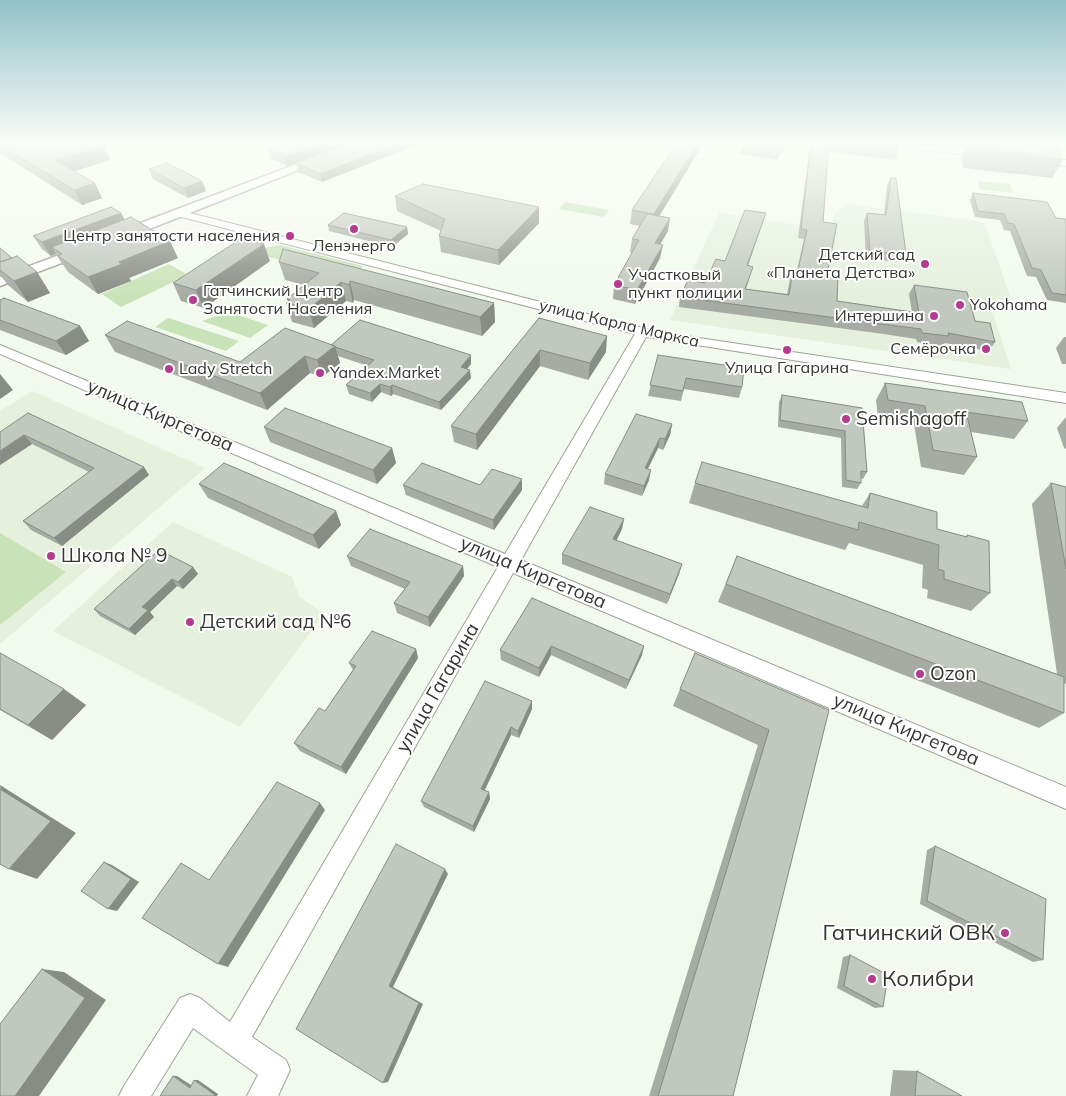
<!DOCTYPE html>
<meta charset="utf-8">
<style>
body{margin:0}
canvas{display:block;background:#f2faed}
</style>
<canvas width="1066" height="1096"></canvas>
<script>
const ctx = document.querySelector('canvas').getContext('2d');
ctx.lineJoin = 'round';
function fill(path, color) {
  ctx.fillStyle = color;
  ctx.fill(path, 'evenodd');
}
function toPath(rows) {
  const path = new Path2D();
  for (const r of rows) {
    path.moveTo(r[0], r[1]);
    for (let i = 2; i < r.length; i += 2) path.lineTo(r[i], r[i + 1]);
  }
  return path;
}
function trace(path, color, width, dash) {
  ctx.strokeStyle = color;
  ctx.lineWidth = width;
  ctx.lineCap = dash ? 'butt' : 'round';
  ctx.setLineDash(dash || []);
  ctx.stroke(path);
}
function write(font, color, halo, rows, align = 'center') {
  ctx.font = font + ' Mulish,sans-serif';
  ctx.lineWidth = 4;
  ctx.setLineDash([]);
  ctx.textBaseline = 'middle';
  ctx.strokeStyle = halo;
  ctx.fillStyle = color;
  for (const [text, x, y, turn = 0] of rows) {
    ctx.save();
    ctx.translate(x, y);
    ctx.rotate((+turn || 0) * Math.PI / 180);
    ctx.textAlign = isNaN(turn) ? turn : align;
    if (halo) ctx.strokeText(text, 0, 0);
    ctx.fillText(text, 0, 0);
    ctx.restore();
  }
}
fill(toPath([
 [847,204,978,221,985,224,1012,302,997,301,989,304,981,299,972,302,993,314,1011,369,670,320,719,213,832,230,834,214],
 [32,391,205,468,0,644,0,411],
 [173,522,292,577,299,596,324,614,240,727,53,631]
]), '#e5f0dd');
fill(toPath([
 [978,181,1010,184,1013,193,980,189],
 [565,202,609,210,603,217,559,209],
 [280,245,363,266,354,275,343,277,269,257,265,248],
 [169,264,188,275,121,307,102,294],
 [229,312,268,325,250,338,202,321],
 [168,318,239,341,226,351,155,327],
 [0,533,66,572,0,625]
]), '#c9e3b8');
const minor = toPath([
 [890,144,915,144,986,151,991,154,986,157,894,147,890,144],
 [1039,157,1066,160,1066,166,1036,162,1036,158,1039,157],
 [178,210,659,332,1066,393,1066,403,646,337,521,560,1066,787,1066,809,513,573,252,1037,286,1060,290,1070,278,1096,247,1096,258,1075,193,1028,151,1096,119,1096,124,1086,180,998,190,994,200,998,230,1022,498,567,0,354,0,345,505,554,635,334,174,215,174,211,178,210]
]);
const tertiary = toPath([
 [350,144,364,144,124,239,114,239,112,236,114,233,350,144],
 [86,245,91,246,93,249,91,252,0,286,0,277,86,245]
]);
trace(minor, '#9ca398', 2);
trace(tertiary, '#9ca398', 3);
fill(minor, '#fff');
fill(tertiary, '#fff');
fill(toPath([
 [0,144,104,147,110,160,73,171,102,198,82,205,0,153],
 [275,144,346,144,287,166,271,159,268,150,278,147,276,146],
 [347,144,322,182,298,172,296,163],
 [676,144,703,144,659,216,668,231,660,244,660,258,635,304,613,299,614,285,632,253,630,252,632,239,640,226,630,224,632,210],
 [742,144,787,144,776,160,740,154],
 [810,144,897,144,898,151,895,160,828,152,823,222,827,275,837,301,912,312,909,294,914,285,975,321,995,342,989,351,945,343,943,346,917,342,916,339,884,334,679,307,680,297,705,283,763,222,748,265,753,267,746,289,787,294,790,279,793,270,797,270,804,239,798,238],
 [958,144,1042,144,1043,146,1063,160,1052,178,964,168,961,156,966,148,959,147],
 [149,169,202,181,206,191,188,198,153,179],
 [891,178,906,254,902,262,866,259,864,221,867,213,884,215,887,185],
 [973,193,1056,218,1066,219,1066,303,1047,300,1036,277,1027,276,1010,231,1004,230,1000,220,975,217,970,200],
 [395,196,539,223,499,265,441,252,439,236,441,231,397,211],
 [121,213,125,220,178,258,129,278,131,281,98,294,68,272,64,266,62,264,56,254,51,256,42,249,33,236],
 [328,225,407,227,408,234,392,247,329,231],
 [0,248,12,258,37,272,50,293,28,302,8,285,0,275],
 [270,261,204,308,181,301,173,283],
 [279,262,494,303,495,322,482,336,354,300,353,303,346,301,314,328,292,322,286,303,288,301,287,299,304,285,285,280],
 [0,300,80,326,89,341,66,355,0,330],
 [539,318,606,352,588,380,540,366,477,450,454,442,451,426],
 [105,335,240,362,331,345,471,364,467,369,471,378,441,410,393,394,391,396,381,392,372,402,349,394,346,385,368,366,338,356,340,363,322,377,310,373,267,410,115,352],
 [1064,337,1066,337,1066,364,1062,364,1056,348],
 [658,355,742,387,739,398,684,389,681,401,648,396],
 [885,383,1028,421,1014,439,971,432,977,457,964,475,921,467,914,424,878,418,876,400],
 [782,395,862,408,867,472,863,479,861,478,861,483,857,489,842,487,841,438,778,427,779,402],
 [28,413,149,475,62,546,31,530,23,521,89,472,32,444,0,465],
 [1066,417,1066,449,1064,448,1057,428],
 [672,424,670,435,663,450,658,448,648,469,649,480,642,496,604,484,605,474],
 [264,427,392,448,396,463,377,484,270,442],
 [695,483,862,506,870,493,937,529,966,537,967,535,990,593,971,611,927,598,928,590,922,588,923,565,849,543,845,550,689,503],
 [1051,483,1066,487,1066,684,1064,683,1064,713,1039,728,718,602,737,556,1057,674,1032,504],
 [199,484,336,511,341,525,319,549,208,498],
 [403,485,480,485,522,490,494,530,406,495],
 [624,519,622,529,616,540,682,564,679,574,667,604,562,564,562,554],
 [347,556,463,566,464,576,430,627,397,613,394,603,405,589,351,566],
 [193,567,198,574,183,589,177,586,150,612,154,617,135,635,100,616,94,609],
 [532,598,642,655,626,689,551,655,539,677,501,660,500,650],
 [416,649,418,658,346,774,300,751,294,743,325,711,353,670,349,663],
 [0,653,86,705,52,740,0,710],
 [695,653,829,710,733,1096,649,1096,758,745,673,706],
 [532,701,532,709,519,738,511,735,485,790,489,792,490,799,474,832,424,807,421,801],
 [935,846,1043,960,1033,962,920,904,927,850],
 [850,955,883,1007,875,1008,837,988,843,957],
 [893,1070,917,1071,962,1096,890,1096]
]), '#a6aca3');
fill(toPath([
 [90,144,116,144,104,147,110,160,63,175,55,160],
 [321,144,346,144,287,166,284,157],
 [397,144,420,144,322,182,320,174],
 [697,144,703,144,652,228,654,214],
 [782,144,787,144,776,160,780,147],
 [202,181,206,191,188,198,184,188],
 [95,183,102,198,82,205,74,190],
 [539,207,539,223,499,265,498,250],
 [121,213,128,226,52,247,56,254,51,256,42,242],
 [766,213,763,222,745,274,747,265],
 [670,218,668,231,653,257,655,243],
 [407,227,408,234,392,247,391,240],
 [170,241,178,258,129,278,131,281,98,294,88,277,119,262],
 [264,244,270,261,204,308,196,290],
 [663,245,660,258,635,304,637,290],
 [37,272,50,293,28,302,14,281],
 [350,281,354,300,353,303,349,285],
 [341,282,346,301,314,328,309,309],
 [494,303,495,322,482,336,480,317],
 [80,326,89,341,66,355,56,341],
 [607,336,606,352,588,380,590,363],
 [335,346,340,363,322,377,317,360],
 [540,350,540,366,477,450,476,434],
 [471,355,471,364,462,375,461,367],
 [305,356,310,373,267,410,260,393],
 [470,370,471,378,441,410,439,402],
 [0,374,13,390,0,399],
 [380,384,381,392,372,402,370,393],
 [392,385,393,394,391,396,390,387],
 [672,424,670,435,663,450,665,439],
 [24,435,32,444,0,465,0,451],
 [660,438,658,448,643,478,645,468],
 [392,448,396,463,377,484,373,470],
 [144,467,149,475,62,546,54,538],
 [651,470,649,480,642,496,644,486],
 [522,479,522,490,494,530,493,520],
 [336,511,341,525,319,549,313,535],
 [624,519,622,529,612,550,613,539],
 [682,564,679,574,667,604,670,594],
 [463,566,464,576,430,627,428,617],
 [193,567,198,574,183,589,178,582],
 [172,579,177,586,150,612,154,617,135,635,129,629,142,607],
 [551,646,551,655,539,677,539,668],
 [644,646,642,655,626,689,629,680],
 [416,649,418,658,346,774,341,767],
 [64,689,86,705,52,740,28,725],
 [532,701,532,709,519,738,518,731],
 [511,727,511,735,482,795,481,789],
 [0,785,76,833,37,879,9,869],
 [489,792,490,799,474,832,473,826],
 [320,803,325,810,228,967,218,964],
 [104,862,112,865,139,882,117,911,108,909],
 [445,869,448,874,393,987,423,1004,388,1082,383,1083,389,986],
 [42,969,64,972,106,1000,39,1096,15,1096],
 [173,1076,177,1076,194,1087,190,1088],
 [194,1080,198,1080,218,1094,217,1096,214,1096]
]), '#878c84');
const building = toPath([
 [0,144,99,144,103,146,55,160,95,183,74,190,0,145,0,144],
 [287,144,321,144,284,157,268,150,287,144],
 [347,144,397,144,320,174,296,163,347,144],
 [676,144,697,144,654,214,632,210,676,144],
 [761,144,782,144,780,147,761,144],
 [811,144,829,144,823,222,837,224,827,275,838,277,837,301,919,313,914,285,967,292,975,321,990,323,995,342,948,333,949,336,922,333,921,329,889,325,680,297,688,280,705,283,716,259,725,261,745,210,766,213,747,265,753,267,745,289,789,295,793,270,798,270,807,230,801,229,811,144],
 [831,144,897,144,898,151,831,144],
 [972,144,1020,144,1057,147,1063,160,973,149,972,144],
 [1020,144,1042,144,1043,146,1020,144],
 [167,163,202,181,184,188,149,169,167,163],
 [891,178,896,178,906,254,870,251,867,213,886,215,891,178],
 [423,184,539,207,498,250,439,236,445,219,395,196,423,184],
 [973,193,1047,202,1056,218,1066,219,1066,295,1052,293,1041,270,1032,268,1014,224,1008,223,1004,214,978,211,973,193],
 [111,207,121,213,42,242,33,236,111,207],
 [344,213,407,227,391,240,328,225,344,213],
 [647,214,670,218,655,243,663,245,637,290,614,285,639,240,632,239,647,214],
 [131,217,170,241,119,262,122,264,88,277,58,256,62,254,52,247,131,217],
 [242,238,264,244,196,290,173,283,242,238],
 [0,248,12,258,0,262,0,248],
 [283,249,494,303,480,317,350,281,349,285,341,282,309,309,286,303,290,300,287,299,319,273,279,262,283,249],
 [17,256,37,272,14,281,0,270,0,262,17,256],
 [4,298,80,326,56,341,0,320,0,300,4,298],
 [539,318,607,336,590,363,540,350,476,434,451,426,539,318],
 [360,320,471,355,461,367,470,370,439,402,392,385,390,387,380,384,370,393,346,385,374,360,335,347,335,346,331,345,360,320],
 [127,321,240,362,285,328,335,346,317,360,305,356,260,393,105,335,127,321],
 [658,355,744,368,742,387,686,378,683,391,650,385,658,355],
 [885,383,1022,402,1028,421,966,412,977,457,933,450,925,406,888,400,885,383],
 [782,395,862,408,867,472,861,471,861,483,846,480,845,431,780,420,782,395],
 [285,408,392,448,373,470,264,427,285,408],
 [28,413,144,467,54,538,23,521,94,468,24,435,0,451,0,432,28,413],
 [636,414,672,424,665,439,660,438,645,468,651,470,644,486,605,474,636,414],
 [702,462,868,508,870,493,937,512,937,529,967,537,967,535,989,541,990,593,944,579,944,571,938,569,939,545,859,522,858,530,695,483,702,462],
 [224,463,336,511,313,535,199,484,224,463],
 [422,463,480,485,492,469,522,479,493,520,403,485,422,463],
 [1051,483,1066,487,1066,569,1051,483],
 [590,507,624,519,613,539,682,564,670,594,562,554,590,507],
 [370,529,463,566,428,617,394,603,410,582,347,556,370,529],
 [159,550,193,567,178,582,172,579,142,607,148,610,129,629,94,609,159,550],
 [737,556,1064,677,1064,713,726,584,737,556],
 [532,598,644,646,629,680,551,646,539,668,500,650,532,598],
 [372,631,416,649,341,767,294,743,319,708,325,711,356,666,349,663,372,631],
 [0,653,64,689,28,725,0,709,0,653],
 [695,653,829,710,733,1096,658,1096,769,730,680,689,695,653],
 [485,681,532,701,518,731,511,727,481,789,489,792,473,826,421,801,485,681],
 [277,782,320,803,218,964,142,918,181,863,209,880,277,782],
 [0,789,51,821,9,869,0,864,0,789],
 [396,844,445,869,389,986,419,1003,383,1083,296,1029,396,844],
 [935,846,1046,899,1043,960,927,901,935,846],
 [104,862,131,879,108,909,81,891,104,862],
 [850,955,888,975,883,1007,844,986,850,955],
 [42,969,85,998,15,1096,0,1096,0,1024,42,969],
 [917,1071,962,1096,915,1096,917,1071],
 [173,1076,190,1088,194,1080,215,1095,214,1096,160,1096,173,1076]
]);
fill(building, '#c1c8bd');
trace(building, '#878c84', 1);
const sky = ctx.createLinearGradient(0, 0, 0, 297);
sky.addColorStop(0, '#92c1c8');
sky.addColorStop(0.48, '#f9fdf7');
sky.addColorStop(1, '#f9fdf700');
ctx.fillStyle = sky;
ctx.fillRect(0, 0, 1066, 297);
for (const [x, y, r, color] of [
 [354,229,5,"#b53b8f"],
 [290,236,5,"#b53b8f"],
 [925,264,5,"#b53b8f"],
 [618,284,5,"#b53b8f"],
 [193,300,5,"#b53b8f"],
 [960,305,5,"#b53b8f"],
 [934,316,5,"#b53b8f"],
 [986,349,5,"#b53b8f"],
 [787,350,5,"#b53b8f"],
 [169,369,5,"#b53b8f"],
 [320,373,5,"#b53b8f"],
 [846,419,5,"#b53b8f"],
 [51,556,5,"#b53b8f"],
 [190,622,5,"#b53b8f"],
 [920,674,5,"#b53b8f"],
 [1005,933,5,"#b53b8f"],
 [872,979,5,"#b53b8f"]
]) {
  const dot = new Path2D();
  dot.arc(x, y, r, 0, 2 * Math.PI);
  ctx.fillStyle = color;
  ctx.fill(dot);
  trace(dot, '#fff', 2);
}
write('16px', '#323530', '#fff', [
 ["Центр занятости населения",280,236,"right"],
 ["Ленэнерго",354,246,"center"],
 ["Детский сад",915,255,"right"],
 ["«Планета Детства»",915,273,"right"],
 ["Участковый",628,275],
 ["пункт полиции",628,293],
 ["Гатчинский Центр",203,291],
 ["Занятости Населения",203,309],
 ["Yokohama",970,305],
 ["Интершина",924,316,"right"],
 ["Семёрочка",976,349,"right"],
 ["Улица Гагарина",787,368,"center"],
 ["Lady Stretch",179,369],
 ["Yandex.Market",330,373]
], 'left');
write('16px', '#323530', '#fff', [
 ["улица Карла Маркса",619,324,13]
]);
write('19px', '#323530', '#fff', [
 ["улица Киргетова",160,416,23],
 ["улица Киргетова",533,573,23],
 ["улица Гагарина",438,688,-60],
 ["улица Киргетова",906,730,23]
]);
write('19px', '#323530', '#fff', [
 ["Semishagoff",856,419],
 ["Школа № 9",61,556],
 ["Детский сад №6",200,622],
 ["Ozon",930,674]
], 'left');
write('22px', '#323530', '#fff', [
 ["Гатчинский ОВК",995,933],
 ["Колибри",882,979,"left"]
], 'right');
</script>
